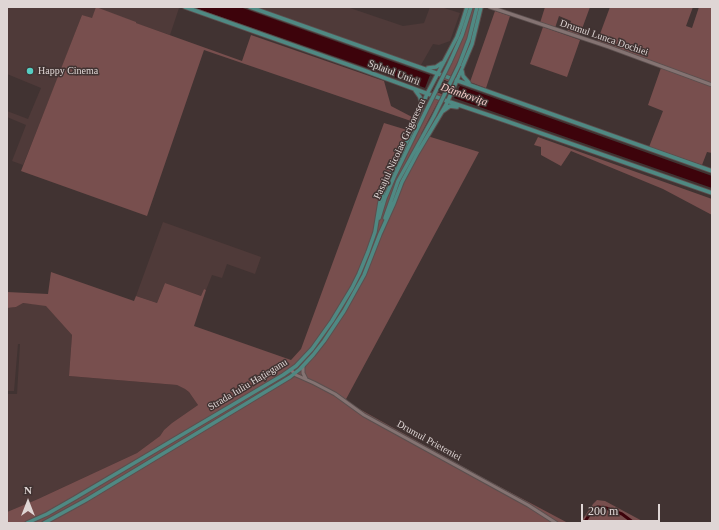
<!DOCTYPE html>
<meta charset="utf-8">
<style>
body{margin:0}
#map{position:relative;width:719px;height:530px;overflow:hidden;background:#413332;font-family:Georgia,serif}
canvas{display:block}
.frame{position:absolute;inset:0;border:8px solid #dfd6d5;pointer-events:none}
.north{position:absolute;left:8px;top:482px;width:40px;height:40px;-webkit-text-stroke:3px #413332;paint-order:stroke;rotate:0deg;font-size:11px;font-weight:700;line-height:16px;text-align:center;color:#dfd6d5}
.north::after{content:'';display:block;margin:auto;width:14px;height:18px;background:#dfd6d5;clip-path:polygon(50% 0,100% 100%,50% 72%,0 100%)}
.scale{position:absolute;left:581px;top:504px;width:79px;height:18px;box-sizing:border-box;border:2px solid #dfd6d5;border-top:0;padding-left:5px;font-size:12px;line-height:14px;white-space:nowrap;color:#dfd6d5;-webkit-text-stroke:3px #413332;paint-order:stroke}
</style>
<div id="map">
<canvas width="719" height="530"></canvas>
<div class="frame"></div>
<div class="north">N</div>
<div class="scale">200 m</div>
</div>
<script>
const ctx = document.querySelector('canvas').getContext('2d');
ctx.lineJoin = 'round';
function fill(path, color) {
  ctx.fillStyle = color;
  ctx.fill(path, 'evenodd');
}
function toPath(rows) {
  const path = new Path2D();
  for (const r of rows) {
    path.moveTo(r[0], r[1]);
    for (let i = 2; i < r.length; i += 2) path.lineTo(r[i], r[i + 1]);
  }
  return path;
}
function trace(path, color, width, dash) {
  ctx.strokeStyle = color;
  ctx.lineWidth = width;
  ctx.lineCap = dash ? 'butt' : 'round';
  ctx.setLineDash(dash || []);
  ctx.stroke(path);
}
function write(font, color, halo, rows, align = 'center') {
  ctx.font = font + ' Georgia,serif';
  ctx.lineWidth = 3;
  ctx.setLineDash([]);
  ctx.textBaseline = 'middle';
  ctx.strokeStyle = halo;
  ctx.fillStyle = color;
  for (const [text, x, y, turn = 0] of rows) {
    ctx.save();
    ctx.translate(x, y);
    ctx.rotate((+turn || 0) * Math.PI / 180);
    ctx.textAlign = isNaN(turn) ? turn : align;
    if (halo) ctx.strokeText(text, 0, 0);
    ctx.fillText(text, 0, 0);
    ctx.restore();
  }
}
fill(toPath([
 [7,7,177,7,179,8,170,35,135,23,135,22,96,8,92,19,82,15,54,88,23,165,12,161,26,125,7,117,7,111,28,119,41,88,7,74],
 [254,7,347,7,403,26,424,23,430,7,441,7,460,13,450,41,439,45,433,44,421,65,406,60,397,58],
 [163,222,261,257,255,274,227,264,222,278,212,275,206,290,204,289,201,296,165,283,157,303,136,296],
 [22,303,46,305,72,335,69,376,177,385,185,389,189,392,198,405,172,423,164,430,160,436,137,453,38,499,7,512,7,394,17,394,20,344,18,344,14,391,7,391,7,308,16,307]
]), '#4f3a39');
fill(toPath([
 [96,7,136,22,136,23,242,61,251,35,384,81,391,106,412,117,411,121,204,50,147,216,21,171,82,15,92,18],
 [472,7,475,7,474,15,469,33,463,51,441,96,421,134,479,152,345,401,487,480,568,523,7,523,7,512,38,499,137,453,160,436,164,430,172,423,198,405,189,392,185,389,177,385,69,376,72,335,46,306,23,303,16,307,7,308,7,292,48,294,51,272,134,301,136,296,157,303,165,283,201,296,204,289,206,290,194,326,291,360,301,349,384,123,417,133,461,40,468,23],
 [545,7,590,7,579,37,567,32,571,21,559,16,555,28,540,23],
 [610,7,693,7,686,26,692,28,699,7,712,7,712,153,707,152,702,165,649,147,663,111,648,105,662,65,597,42],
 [495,11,510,16,486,88,470,82],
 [543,27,580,40,567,77,530,64],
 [538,137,712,199,712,215,663,189,571,151,561,166,541,155,541,147,534,145],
 [597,500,605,501,646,523,580,523,593,504]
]), '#784f4e');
fill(toPath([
 [193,7,240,7,712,176,712,188]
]), '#3d030b');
fill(toPath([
 [430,75,460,86,454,98,425,88]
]), '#413332');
trace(toPath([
 [584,523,593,509,595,508,598,507,606,508,622,514,634,523]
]), '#3d030b', 3);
const minor = toPath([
 [490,7,609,47,712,85],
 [303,366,303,373,306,379],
 [291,370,296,375,314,383,335,394,364,415,528,505,556,523]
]);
const major = toPath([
 [185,7,363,70,450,102,506,121,712,193],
 [250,7,712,171],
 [450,62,462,35,471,7],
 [459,65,469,39,477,7],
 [428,68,436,67,442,63],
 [462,71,463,76,469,83],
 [415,90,420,97,422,106],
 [443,111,450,106,457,107],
 [379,218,385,198,394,177,425,113],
 [385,218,398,181,434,116],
 [27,523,47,514,75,498,283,375,296,366,312,349,332,321,352,288,359,274,368,252,375,232,380,202,385,187,409,137,427,94,457,37,461,26,467,7],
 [44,523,86,500,290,377,300,369,313,355,324,341,344,311,364,275,380,234,394,203,402,182,418,152,446,105,457,80,472,44,481,7]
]);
trace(minor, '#5b4f4e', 5);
trace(major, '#5b4f4e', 5.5);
trace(minor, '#847372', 3);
trace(major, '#4f8983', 3.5);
const majorBridge = toPath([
 [425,113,450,62],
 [434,116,459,65]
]);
trace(majorBridge, '#5b4f4e', 5.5, []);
trace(majorBridge, '#4f8983', 3.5);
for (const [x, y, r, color] of [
 [30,71,4,"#56cec3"]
]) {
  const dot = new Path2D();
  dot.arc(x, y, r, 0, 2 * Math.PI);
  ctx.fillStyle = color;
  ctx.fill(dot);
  trace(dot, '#413332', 1.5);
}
write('10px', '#dfd6d5', '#413332', [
 ["Drumul Lunca Dochiei",604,38,19],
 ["Splaiul Unirii",394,73,21],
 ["Pasajul Nicolae Grigorescu",400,149,-65],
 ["Strada Iuliu Hațieganu",248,385,-31],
 ["Drumul Prieteniei",429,441,29]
]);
write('10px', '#dfd6d5', '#413332', [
 ["Happy Cinema",38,71]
], 'left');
write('italic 11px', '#f7cecc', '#413332', [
 ["Dâmbovița",464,95,19]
]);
</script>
